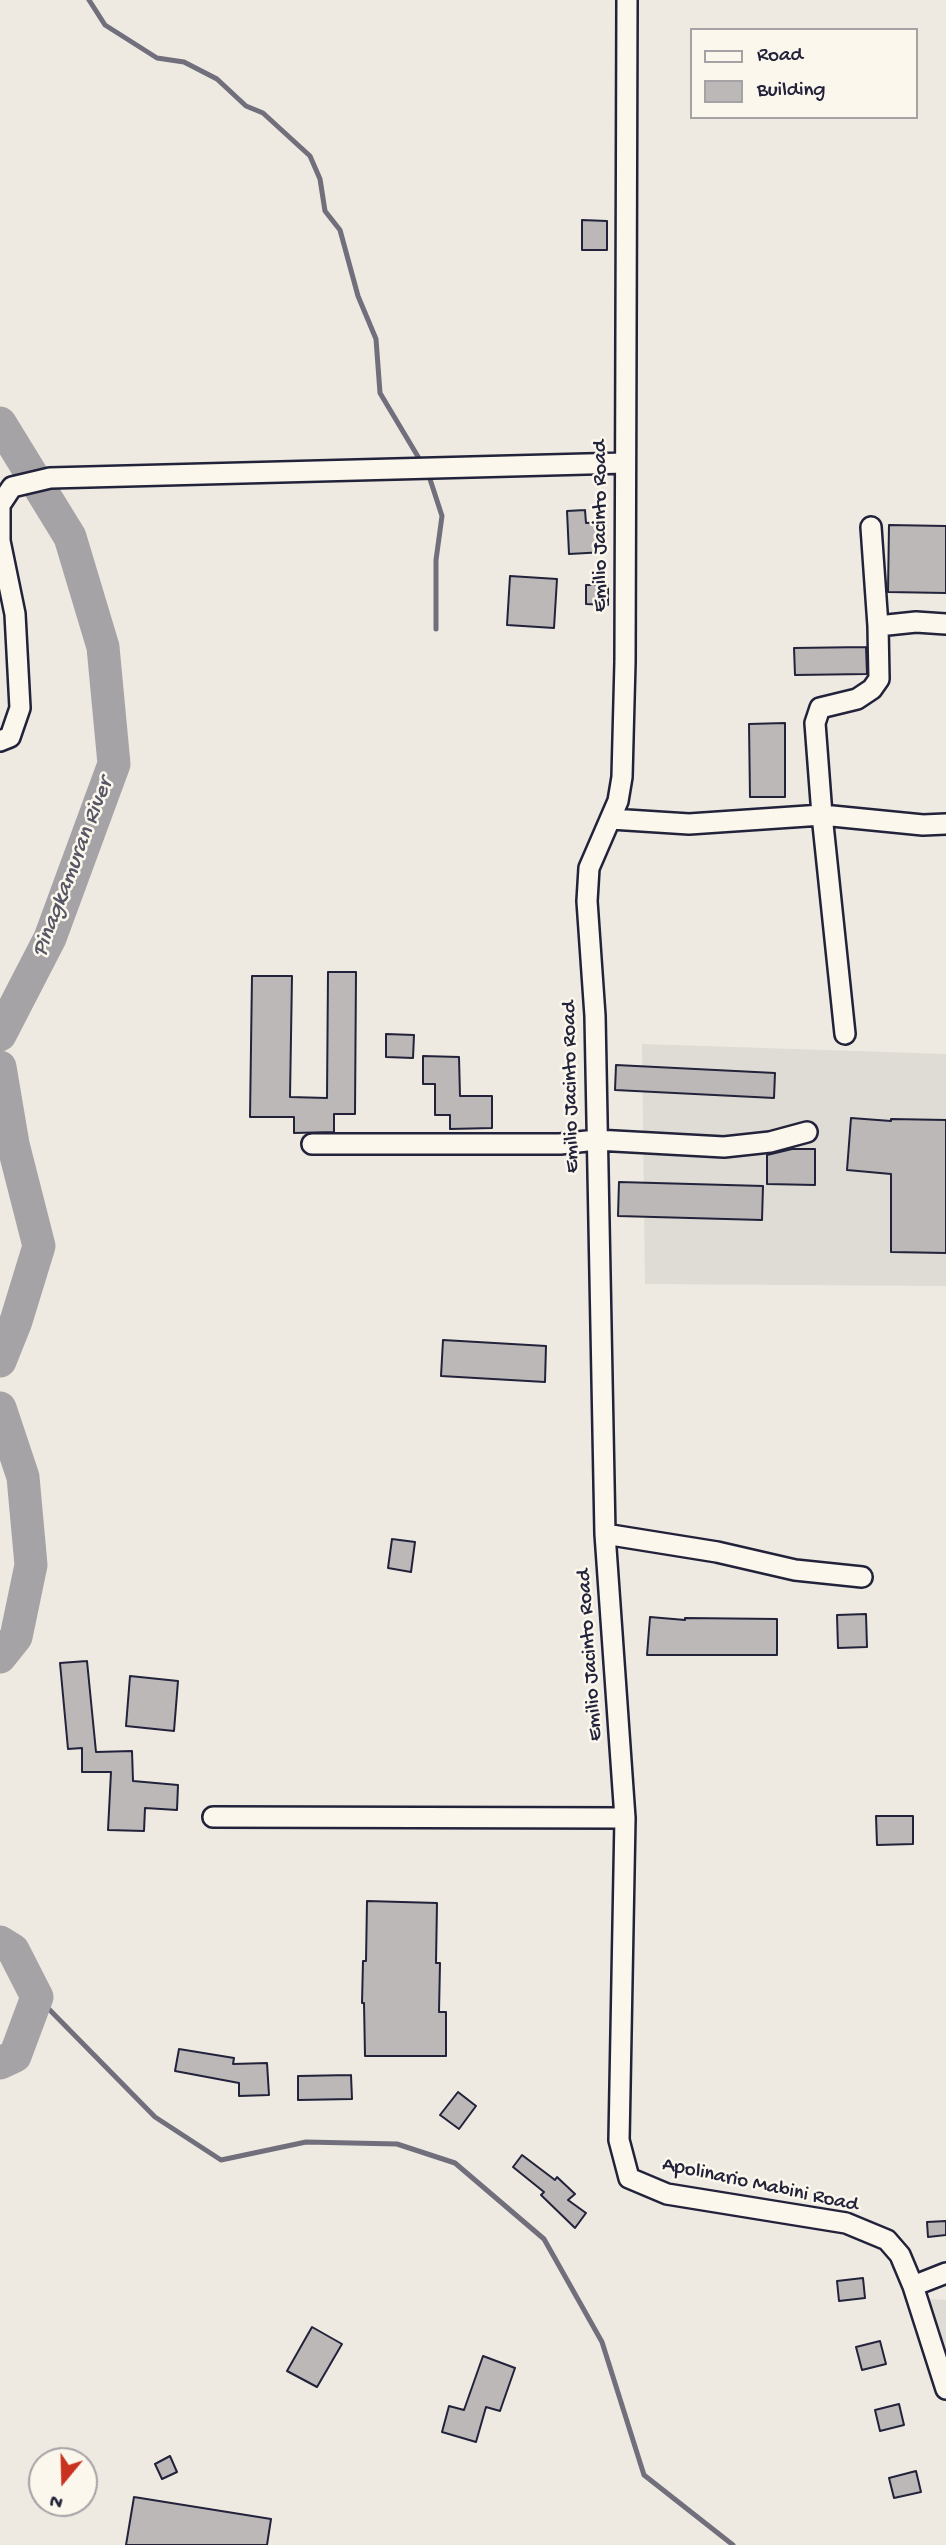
<!DOCTYPE html>
<style>
body{margin:0}
#map{position:relative;width:946px;height:2545px;overflow:hidden;background:#eeeae2;font-family:"Gochi Hand",sans-serif}
canvas{display:block}
.legend{position:absolute;left:690px;top:28px;width:228px;height:91px;box-sizing:border-box;background:#fbf7ec;border:2px solid #a4a2a5;margin:0;padding:9px 12px;list-style:none;font-size:21px;color:#22223b}
.legend li{display:flex;align-items:center;gap:14px;height:35px}
.legend b{width:35px;border:2px solid #a4a2a5}
.north{position:absolute;left:28px;top:2447px;width:70px;height:70px;box-sizing:border-box;background:#fbf7ec;border:2px solid #a4a2a5;border-radius:50%;rotate:199deg;font-size:19px;font-weight:700;line-height:28px;text-align:center;color:#22223b}
.north::after{content:'';display:block;margin:auto;width:24px;height:32px;background:#c8321e;clip-path:polygon(50% 0,100% 100%,50% 72%,0 100%)}
</style>
<div id="map">
<canvas width="946" height="2545"></canvas>
<ul class="legend">
<li><b style="height:9px;background:#fbf7ec"></b>Road</li>
<li><b style="height:19px;background:#bcb8b8"></b>Building</li>
</ul>
<div class="north">N</div>
</div>
<script>
const ctx = document.querySelector('canvas').getContext('2d');
ctx.lineJoin = 'round';
function fill(path, color) {
  ctx.fillStyle = color;
  ctx.fill(path, 'evenodd');
}
function toPath(rows) {
  const path = new Path2D();
  for (const r of rows) {
    path.moveTo(r[0], r[1]);
    for (let i = 2; i < r.length; i += 2) path.lineTo(r[i], r[i + 1]);
  }
  return path;
}
function trace(path, color, width, dash) {
  ctx.strokeStyle = color;
  ctx.lineWidth = width;
  ctx.lineCap = dash ? 'butt' : 'round';
  ctx.setLineDash(dash || []);
  ctx.stroke(path);
}
function write(font, color, halo, rows, align = 'center') {
  ctx.font = font + ' "Gochi Hand",sans-serif';
  ctx.lineWidth = 5;
  ctx.setLineDash([]);
  ctx.textBaseline = 'middle';
  ctx.strokeStyle = halo;
  ctx.fillStyle = color;
  for (const [text, x, y, turn = 0] of rows) {
    ctx.save();
    ctx.translate(x, y);
    ctx.rotate((+turn || 0) * Math.PI / 180);
    ctx.textAlign = isNaN(turn) ? turn : align;
    if (halo) ctx.strokeText(text, 0, 0);
    ctx.fillText(text, 0, 0);
    ctx.restore();
  }
}
fill(toPath([
 [642,1044,946,1054,946,1286,645,1284],
 [928,2299,946,2300,946,2356]
]), '#dfdbd5');
trace(toPath([
 [89,0,105,25,157,58,184,62,217,79,246,106,263,113,310,156,320,179,325,211,340,230,358,296,376,339,380,393,423,465],
 [428,473,442,516,436,560,436,629],
 [37,1997,155,2117,221,2160,306,2142,397,2144,455,2163,544,2239,602,2342,644,2475,733,2545]
]), '#716f7c', 5);
trace(toPath([
 [0,423,70,537,103,647,114,764,50,938,0,1035],
 [0,1067,13,1144,39,1246,16,1321,0,1361],
 [0,1408,23,1477,31,1565,16,1637,0,1657],
 [0,1942,13,1950,37,1997,15,2056,0,2063]
]), '#a6a3a7', 33);
const building = toPath([
 [582,220,607,221,607,250,582,250,582,220],
 [585,510,586,523,604,522,605,552,569,554,567,511,585,510],
 [889,525,946,526,946,593,888,592,889,525],
 [510,576,557,579,554,628,507,625,510,576],
 [586,585,608,585,608,605,586,604,586,585],
 [866,647,867,674,795,675,794,648,866,647],
 [785,723,785,797,750,797,749,724,785,723],
 [328,972,356,972,355,1114,334,1114,334,1132,294,1133,294,1117,250,1117,252,976,292,976,290,1097,327,1098,328,972],
 [386,1034,414,1035,413,1058,386,1057,386,1034],
 [423,1056,459,1057,460,1096,492,1096,492,1128,450,1129,450,1115,435,1115,435,1084,423,1084,423,1056],
 [616,1065,775,1073,774,1098,615,1090,616,1065],
 [851,1118,891,1121,891,1119,946,1120,946,1253,891,1252,891,1174,847,1170,851,1118],
 [792,1149,815,1149,815,1185,767,1184,767,1155,792,1149],
 [619,1182,763,1186,762,1220,618,1216,619,1182],
 [443,1340,546,1346,545,1382,441,1376,443,1340],
 [392,1539,415,1542,411,1572,388,1568,392,1539],
 [866,1614,867,1647,838,1648,837,1615,866,1614],
 [650,1617,685,1620,685,1618,777,1619,777,1655,647,1655,650,1617],
 [87,1661,96,1752,132,1751,133,1781,178,1785,177,1810,145,1808,144,1831,108,1830,111,1772,82,1772,82,1748,68,1749,60,1663,87,1661],
 [130,1676,178,1681,174,1731,126,1726,130,1676],
 [876,1816,913,1816,913,1844,877,1845,876,1816],
 [367,1901,437,1903,436,1963,440,1963,439,2012,446,2012,446,2056,365,2056,364,2003,362,2003,363,1961,366,1961,367,1901],
 [179,2049,234,2058,233,2064,267,2063,269,2095,239,2096,239,2083,175,2071,179,2049],
 [351,2075,352,2099,298,2100,298,2076,351,2075],
 [458,2092,476,2106,459,2129,440,2115,458,2092],
 [522,2155,555,2180,557,2177,575,2194,568,2200,586,2213,575,2228,541,2195,544,2192,513,2167,522,2155],
 [946,2221,946,2235,928,2237,927,2222,946,2221],
 [863,2278,865,2298,839,2301,837,2281,863,2278],
 [312,2327,342,2344,317,2387,287,2371,312,2327],
 [880,2341,886,2364,862,2370,856,2347,880,2341],
 [483,2356,515,2368,500,2411,486,2407,476,2442,442,2432,449,2406,464,2410,483,2356],
 [899,2404,904,2425,880,2431,875,2410,899,2404],
 [170,2456,177,2472,162,2479,155,2464,170,2456],
 [916,2471,921,2492,894,2498,889,2478,916,2471],
 [134,2497,271,2519,267,2545,126,2545,134,2497]
]);
fill(building, '#bcb8b8');
trace(building, '#22223b', 2);
const minor = toPath([
 [627,0,625,662,622,777,618,801,589,868,587,901,595,1016,605,1534,625,1818,619,2140,629,2178,667,2194,846,2223,887,2240,900,2255,913,2286,946,2389],
 [871,527,878,626],
 [0,741,10,737,20,708,15,614,0,541,0,505,12,487,50,478,625,463],
 [611,819,689,824,822,815,923,825,946,824],
 [845,1034,822,815,815,723,820,708,857,699,872,689,879,679,878,626,916,622,946,624],
 [312,1144,560,1144,596,1140,724,1147,770,1142,807,1132],
 [605,1534,717,1552,795,1570,862,1577],
 [213,1817,625,1818],
 [913,2286,946,2273]
]);
trace(minor, '#22223b', 24);
trace(minor, '#fbf7ec', 19);
write('21px', '#22223b', '#fbf7ec', [
 ["Emilio Jacinto Road",602,526,-90],
 ["Emilio Jacinto Road",572,1087,-91],
 ["Emilio Jacinto Road",591,1655,-94],
 ["Apolinario Mabini Road",760,2186,12]
]);
write('italic 23px', '#575666', '#fbf7ec', [
 ["Pinagkamuran River",74,868,-69]
]);
</script>
